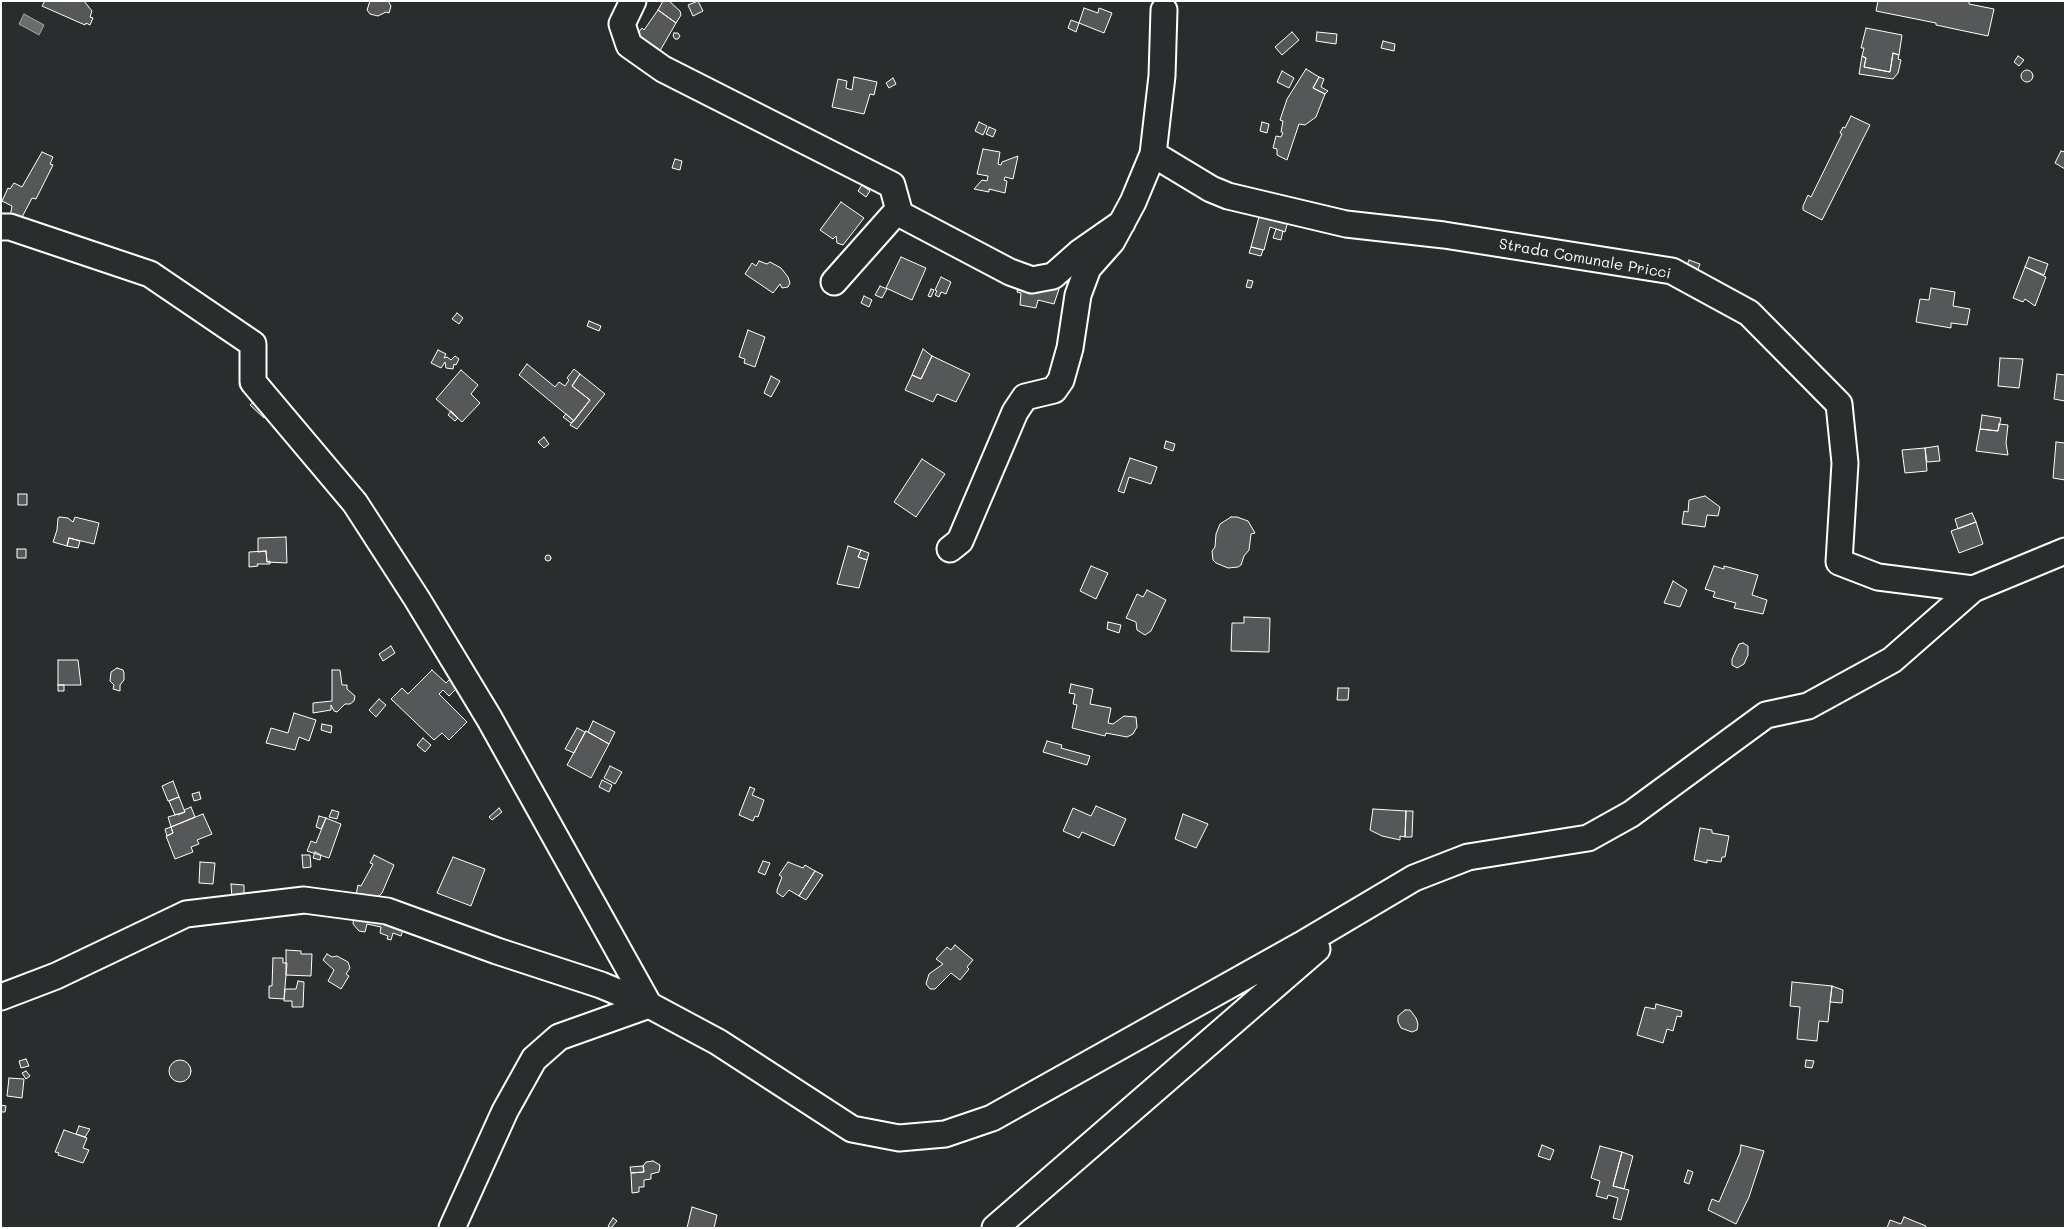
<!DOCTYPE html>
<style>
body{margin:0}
#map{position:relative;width:2066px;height:1229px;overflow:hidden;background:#2a2d2e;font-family:Mali,sans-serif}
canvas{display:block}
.frame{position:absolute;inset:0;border:2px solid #fff;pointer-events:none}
</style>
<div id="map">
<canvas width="2066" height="1229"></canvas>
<div class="frame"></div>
</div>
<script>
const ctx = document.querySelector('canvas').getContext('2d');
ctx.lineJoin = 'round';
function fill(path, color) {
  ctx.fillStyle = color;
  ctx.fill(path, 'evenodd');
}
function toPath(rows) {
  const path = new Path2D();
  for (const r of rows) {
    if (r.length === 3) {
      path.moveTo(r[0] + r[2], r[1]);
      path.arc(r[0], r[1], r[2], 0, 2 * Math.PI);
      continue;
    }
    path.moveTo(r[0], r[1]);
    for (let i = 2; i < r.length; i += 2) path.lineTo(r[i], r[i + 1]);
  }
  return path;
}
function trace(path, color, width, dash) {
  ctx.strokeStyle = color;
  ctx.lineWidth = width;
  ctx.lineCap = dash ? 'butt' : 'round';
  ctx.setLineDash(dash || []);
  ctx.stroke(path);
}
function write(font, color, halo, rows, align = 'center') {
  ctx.font = font + ' Mali,sans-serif';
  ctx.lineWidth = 4;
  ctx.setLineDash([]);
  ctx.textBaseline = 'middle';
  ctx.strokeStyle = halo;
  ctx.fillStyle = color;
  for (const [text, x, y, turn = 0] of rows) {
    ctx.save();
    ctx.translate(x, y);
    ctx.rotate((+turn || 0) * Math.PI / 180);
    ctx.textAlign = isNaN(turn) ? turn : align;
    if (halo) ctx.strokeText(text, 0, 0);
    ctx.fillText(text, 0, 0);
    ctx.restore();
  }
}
const water = toPath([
 [24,14,44,25,39,35,19,24,24,14]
]);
fill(water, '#6a6c6d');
trace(water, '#a6a7a7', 1);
const building = toPath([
 [45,1,84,1,92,11,90,17,93,18,90,25,86,23,85,25,42,6,45,1],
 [370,1,388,1,391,6,389,13,386,12,378,16,370,14,367,10,370,1],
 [663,1,669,1,680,11,681,15,676,23,658,10,663,1],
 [698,1,703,11,693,16,688,5,698,1],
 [1878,1,1969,1,1969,4,1994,9,1988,36,1936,25,1936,23,1876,11,1878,1],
 [1084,8,1098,13,1099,8,1112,13,1104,33,1079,23,1076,32,1068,28,1071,20,1079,23,1084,8],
 [658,10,676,23,657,56,634,38,642,28,644,30,658,10],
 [1866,28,1902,35,1899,55,1893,53,1890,72,1864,67,1866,58,1862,56,1864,48,1861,48,1866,28],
 [1292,32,1299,40,1282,55,1275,47,1292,32],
 [1317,32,1337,34,1336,44,1316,41,1317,32],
 [674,33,678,33,680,36,678,39,675,39,673,36,674,33],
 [1383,41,1395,44,1394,51,1381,48,1383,41],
 [1893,53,1899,55,1898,59,1901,60,1898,73,1893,79,1859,74,1862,56,1866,58,1864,67,1890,72,1893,53],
 [2018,56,2024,60,2019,66,2014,62,2018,56],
 [1306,69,1319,77,1313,88,1325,94,1316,117,1305,125,1299,124,1287,160,1277,155,1277,149,1273,148,1276,136,1281,137,1283,133,1281,132,1283,121,1280,120,1287,99,1306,69],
 [2027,76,6],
 [1282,71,1294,78,1289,88,1277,82,1282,71],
 [854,77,877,82,874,95,870,94,864,114,832,107,838,79,847,81,846,88,852,90,854,77],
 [1319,77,1324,79,1321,87,1328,91,1325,94,1313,88,1319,77],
 [893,78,896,84,889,88,886,83,893,78],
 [1851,116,1870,125,1822,220,1803,210,1803,206,1808,195,1811,197,1842,134,1840,133,1843,127,1845,128,1851,116],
 [979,122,987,126,983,135,975,131,979,122],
 [1262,122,1269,124,1267,133,1260,131,1262,122],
 [989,127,996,130,993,137,986,134,989,127],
 [983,149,1000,152,998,164,1001,165,1002,162,1018,156,1013,179,1005,177,1004,180,1007,181,1005,193,989,189,989,192,974,189,982,180,987,181,988,176,977,174,983,149],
 [2061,151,2065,152,2065,169,2055,163,2061,151],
 [42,152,53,157,50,164,53,165,36,199,32,198,21,219,10,217,12,206,2,201,8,188,10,189,14,183,22,187,42,152],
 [675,159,682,161,680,170,672,168,675,159],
 [862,185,870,191,866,197,858,191,862,185],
 [841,202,864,218,843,245,837,243,836,236,833,239,820,230,841,202],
 [1260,213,1290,214,1285,232,1270,227,1264,250,1251,247,1260,213],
 [1276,229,1283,231,1281,240,1273,238,1276,229],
 [1251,247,1263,250,1261,256,1249,253,1251,247],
 [901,257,926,268,912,300,886,288,901,257],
 [2029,257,2048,264,2044,275,2025,267,2029,257],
 [1689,260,1700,264,1696,274,1685,270,1689,260],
 [759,261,767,264,770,262,781,268,788,277,790,283,788,287,782,288,780,284,773,293,745,274,752,263,756,266,759,261],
 [2025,267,2046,277,2035,306,2025,299,2023,302,2013,298,2025,267],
 [941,277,951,282,946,294,941,292,939,297,935,295,937,291,935,290,941,277],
 [1248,280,1253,281,1251,288,1246,287,1248,280],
 [1019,281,1033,282,1059,289,1054,304,1038,300,1036,308,1020,305,1021,293,1017,292,1019,281],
 [880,286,887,289,882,298,875,295,880,286],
 [1931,288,1955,292,1953,306,1970,309,1967,325,1951,323,1951,328,1916,322,1920,299,1929,300,1931,288],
 [931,289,934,290,931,297,928,296,931,289],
 [864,296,872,300,869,307,861,303,864,296],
 [457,313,463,318,459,324,452,319,457,313],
 [589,321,601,326,599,331,587,326,589,321],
 [748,330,765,337,755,367,744,363,745,359,739,357,748,330],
 [923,349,932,356,921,379,912,375,923,349],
 [438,350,446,354,444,358,447,357,451,360,455,356,459,359,456,365,454,364,453,369,446,368,445,362,441,368,431,363,438,350],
 [932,356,970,374,956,402,937,394,933,402,905,390,912,375,921,379,932,356],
 [2000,358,2023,359,2019,388,1998,386,2000,358],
 [527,364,555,387,559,382,565,386,569,380,567,378,574,369,580,374,572,386,590,400,574,421,519,375,527,364],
 [461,370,478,385,471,394,480,403,462,422,436,399,461,370],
 [580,374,605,394,577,429,570,425,590,400,572,386,580,374],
 [2057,374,2065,375,2065,401,2054,399,2057,374],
 [771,376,780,381,771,397,764,393,771,376],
 [255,401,273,409,264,418,250,405,255,401],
 [451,411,458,418,455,421,448,415,451,411],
 [566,414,574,421,571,423,563,417,566,414],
 [1982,415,2001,418,1998,431,1980,429,1982,415],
 [1999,424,2008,425,2006,443,2008,455,1976,451,1980,429,1998,431,1999,424],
 [544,437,549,444,544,448,538,442,544,437],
 [1166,441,1175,444,1173,451,1164,448,1166,441],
 [2056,442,2065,443,2065,480,2053,478,2056,442],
 [1938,446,1940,461,1927,462,1925,448,1938,446],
 [1925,448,1927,471,1905,473,1902,450,1925,448],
 [1130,458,1157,467,1151,484,1129,477,1124,493,1118,491,1130,458],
 [922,459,945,474,916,517,894,502,922,459],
 [18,494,27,494,27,505,18,505,18,494],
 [1705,496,1720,507,1718,516,1707,515,1705,527,1682,524,1684,511,1688,512,1689,500,1705,496],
 [1972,513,1976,522,1958,529,1955,519,1972,513],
 [60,517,68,518,73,522,75,517,99,523,94,544,69,538,67,546,53,542,57,530,58,518,60,517],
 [1231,517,1237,517,1248,521,1255,533,1251,534,1249,550,1244,556,1241,565,1238,567,1228,568,1216,563,1213,560,1212,551,1215,547,1216,534,1220,524,1231,517],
 [1976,522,1983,544,1959,553,1951,531,1976,522],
 [286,537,287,563,267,562,266,551,258,552,258,538,286,537],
 [69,538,80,541,78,548,67,546,69,538],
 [848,546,861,550,858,557,867,560,859,588,837,584,848,546],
 [17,549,26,549,26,558,17,558,17,549],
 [861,550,869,553,867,560,858,557,861,550],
 [266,551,267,562,270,561,270,564,257,564,258,566,249,567,249,552,266,551],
 [548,558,3],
 [1091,566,1108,573,1096,599,1080,591,1091,566],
 [1714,566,1724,569,1724,566,1758,575,1752,595,1767,600,1763,614,1734,608,1736,603,1713,597,1715,592,1705,589,1714,566],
 [1673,581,1687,590,1680,607,1664,603,1673,581],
 [1147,590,1166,600,1151,631,1145,635,1137,630,1136,622,1126,618,1137,594,1143,597,1147,590],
 [1244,617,1270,618,1269,652,1231,651,1232,623,1244,623,1244,617],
 [1108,622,1121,625,1119,633,1107,629,1108,622],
 [1743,643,1748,646,1748,655,1744,664,1737,668,1732,665,1732,659,1739,644,1743,643],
 [391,646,395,653,383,661,379,654,391,646],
 [58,660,78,660,81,685,58,685,58,660],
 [117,668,123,670,124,673,124,680,120,685,120,691,113,689,114,685,110,681,111,672,117,668],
 [332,670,340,670,342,685,347,685,347,689,355,696,354,701,350,704,345,704,337,712,334,711,331,705,331,710,313,713,313,703,332,701,332,670],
 [432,670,446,683,450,679,458,687,449,696,443,690,439,694,467,722,449,740,442,733,434,740,391,699,402,688,408,694,432,670],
 [1071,684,1093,689,1090,704,1111,708,1108,723,1113,724,1124,716,1136,717,1137,727,1133,734,1127,737,1106,733,1105,736,1072,728,1077,705,1073,704,1075,694,1069,693,1071,684],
 [58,685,64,685,64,691,58,691,58,685],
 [1338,688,1349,688,1348,700,1337,700,1338,688],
 [379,699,386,705,376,717,369,710,379,699],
 [294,713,316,720,309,741,299,737,295,750,266,743,271,728,288,733,294,713],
 [593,721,615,732,609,744,588,732,593,721],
 [322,724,332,726,331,733,321,730,322,724],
 [577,728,585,732,574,753,565,749,577,728],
 [586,731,609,744,591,778,567,765,586,731],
 [423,738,431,745,425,752,417,745,423,738],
 [1047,741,1062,745,1061,748,1090,756,1087,765,1043,752,1047,741],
 [610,766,622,772,615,784,604,778,610,766],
 [602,780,612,785,609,792,599,787,602,780],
 [173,781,179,797,168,801,162,786,173,781],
 [750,787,755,789,752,795,764,800,758,817,755,816,753,821,739,815,750,787],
 [199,792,201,799,194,801,192,794,199,792],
 [179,797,185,812,178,815,177,814,175,815,169,801,179,797],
 [1096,806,1126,819,1114,846,1082,832,1079,838,1063,831,1073,808,1091,816,1096,806],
 [191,807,195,817,171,827,168,817,185,812,184,810,191,807],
 [499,808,502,812,492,820,489,817,499,808],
 [1373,809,1406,811,1405,837,1400,836,1400,840,1382,836,1370,830,1373,809],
 [332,810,339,812,337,819,329,817,332,810],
 [1406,811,1413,811,1412,837,1405,837,1406,811],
 [203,814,212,834,197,840,199,844,191,847,193,852,175,859,166,836,173,833,171,827,203,814],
 [1183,814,1208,824,1196,848,1175,839,1183,814],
 [319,816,326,818,321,829,316,827,319,816],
 [326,818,341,824,329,858,307,851,311,841,316,843,326,818],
 [171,827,173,833,167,836,165,829,171,827],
 [1700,828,1712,830,1712,833,1729,836,1725,857,1722,857,1721,862,1707,860,1707,863,1694,860,1700,828],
 [315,852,321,855,320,860,313,858,315,852],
 [302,855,310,855,311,867,303,868,302,855],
 [374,855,394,865,382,893,379,896,379,900,356,895,358,885,361,886,373,864,370,863,374,855],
 [453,857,485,869,471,906,437,893,453,857],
 [763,861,770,863,765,875,758,872,763,861],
 [200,862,215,863,213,884,199,883,200,862],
 [788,862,803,868,805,865,815,871,799,896,789,890,783,897,777,893,777,890,782,877,779,875,788,862],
 [815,871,823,875,806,900,799,896,815,871],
 [231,884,244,885,244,897,232,898,231,884],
 [354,916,404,927,401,936,393,933,391,940,387,939,388,936,380,933,381,927,367,924,365,932,359,931,353,924,354,916],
 [955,945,973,960,967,967,969,969,960,980,951,973,935,989,930,989,926,984,929,974,943,964,936,959,947,947,951,950,955,945],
 [286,950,301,951,301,954,312,954,311,976,286,975,286,950],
 [327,954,332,957,337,956,348,962,350,968,346,974,349,976,341,989,328,981,334,970,323,960,327,954],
 [273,958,283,958,283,963,287,963,284,999,269,998,269,986,272,986,273,958],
 [298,981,304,982,303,1007,292,1007,292,1001,284,1001,285,989,296,989,298,981],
 [1792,982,1832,986,1828,1022,1819,1021,1817,1041,1797,1039,1800,1007,1790,1006,1792,982],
 [1832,986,1843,990,1842,1003,1830,1002,1832,986],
 [1656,1004,1682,1011,1681,1017,1677,1016,1673,1031,1667,1029,1663,1043,1637,1035,1645,1007,1655,1009,1656,1004],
 [1405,1010,1410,1010,1416,1018,1418,1024,1417,1030,1412,1032,1401,1028,1398,1022,1398,1016,1405,1010],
 [26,1059,29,1066,21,1068,19,1061,26,1059],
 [1806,1060,1814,1061,1812,1068,1805,1067,1806,1060],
 [180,1071,11],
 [26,1071,30,1076,26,1079,22,1073,26,1071],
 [9,1078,24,1079,22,1098,7,1096,9,1078],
 [1,1105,6,1106,5,1112,1,1112,1,1105],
 [79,1126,90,1129,85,1137,76,1134,79,1126],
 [64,1130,87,1138,83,1148,89,1150,83,1163,58,1155,59,1153,55,1152,64,1130],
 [1542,1145,1554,1150,1550,1160,1538,1156,1542,1145],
 [1741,1145,1764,1151,1749,1197,1736,1224,1708,1210,1712,1199,1719,1202,1740,1153,1741,1145],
 [1600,1146,1622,1152,1613,1186,1629,1190,1621,1220,1613,1218,1618,1198,1608,1195,1607,1199,1596,1196,1600,1181,1591,1178,1600,1146],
 [1622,1152,1633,1156,1624,1189,1613,1186,1622,1152],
 [653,1161,660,1165,659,1172,651,1174,651,1179,644,1180,644,1187,639,1187,639,1192,632,1193,631,1173,644,1172,643,1166,646,1162,653,1161],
 [643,1166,644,1172,631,1173,630,1167,643,1166],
 [1688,1170,1693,1172,1689,1184,1684,1182,1688,1170],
 [692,1207,717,1215,714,1228,687,1228,692,1207],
 [1904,1217,1926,1226,1925,1228,1887,1228,1890,1220,1901,1224,1904,1217],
 [613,1218,617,1221,611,1228,608,1226,613,1218]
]);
fill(building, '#555758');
trace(building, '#fff', 1);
const minor = toPath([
 [633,1,622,24,629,45,663,69,892,185,900,214,1010,272,1032,280,1053,276,1079,253,1122,223],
 [1153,154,1211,189,1228,196,1346,224,1444,235,1672,271,1749,313,1839,404,1845,463,1839,562,1878,577,1973,589],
 [1,227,10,227,150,274,253,344,253,382,355,503,417,599,489,718,649,1005,559,1037,534,1059,505,1111,452,1228],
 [834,282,898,210],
 [950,549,960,541,1015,412,1025,397,1054,390,1061,380,1070,348,1078,295,1088,268,1112,241,1133,202,1153,154,1162,76,1164,10],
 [1,997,56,976,186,914,304,900,387,911,497,951,601,985,649,1005,718,1042,852,1129,899,1138,945,1134,992,1118,1301,945,1414,878,1468,857,1588,838,1631,814,1766,715,1808,706,1892,660,1973,589,2065,551],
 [995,1228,1317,949]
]);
trace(minor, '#fff', 29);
trace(minor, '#2a2d2e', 25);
write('15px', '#fff', '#2a2d2e', [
 ["Strada Comunale Pricci",1585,259,10]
]);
</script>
